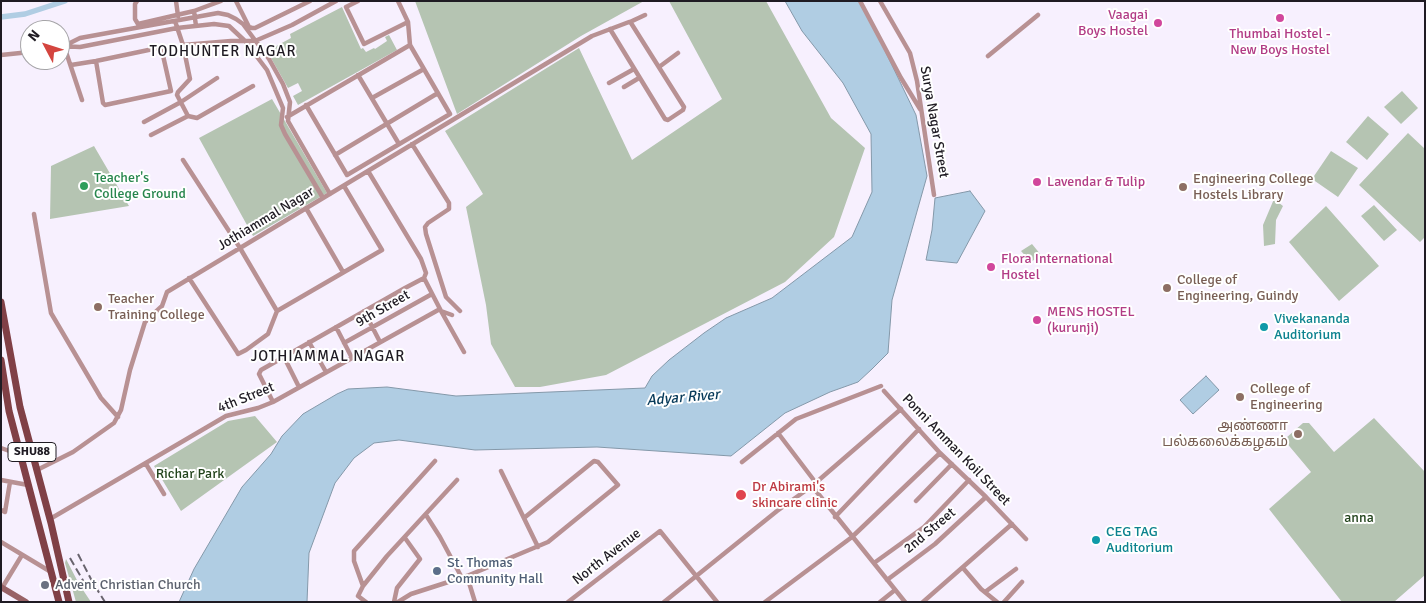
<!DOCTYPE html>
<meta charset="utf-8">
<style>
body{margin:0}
#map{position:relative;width:1426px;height:603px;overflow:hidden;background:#f7f0fe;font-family:Signika,sans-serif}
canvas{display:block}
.frame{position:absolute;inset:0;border:2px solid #1f1b23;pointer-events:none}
.north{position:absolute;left:20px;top:20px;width:50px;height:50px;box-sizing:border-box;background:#fff;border:1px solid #a5a4a7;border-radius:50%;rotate:310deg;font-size:14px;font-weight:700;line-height:20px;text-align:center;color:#1f1b23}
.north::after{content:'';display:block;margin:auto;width:18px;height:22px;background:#d4453f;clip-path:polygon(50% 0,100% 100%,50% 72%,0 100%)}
</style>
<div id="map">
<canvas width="1426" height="603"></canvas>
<div class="frame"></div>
<div class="north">N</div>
</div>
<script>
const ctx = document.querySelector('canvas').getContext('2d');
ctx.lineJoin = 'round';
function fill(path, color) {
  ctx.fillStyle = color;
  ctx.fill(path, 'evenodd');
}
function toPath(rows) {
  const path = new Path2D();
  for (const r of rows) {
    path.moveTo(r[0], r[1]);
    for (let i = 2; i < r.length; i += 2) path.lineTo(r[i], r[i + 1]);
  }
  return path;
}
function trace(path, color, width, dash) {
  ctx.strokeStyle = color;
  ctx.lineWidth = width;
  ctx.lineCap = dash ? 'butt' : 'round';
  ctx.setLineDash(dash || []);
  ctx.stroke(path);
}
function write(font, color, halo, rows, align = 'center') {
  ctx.font = font + ' Signika,"Noto Sans Tamil",sans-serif';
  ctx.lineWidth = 4;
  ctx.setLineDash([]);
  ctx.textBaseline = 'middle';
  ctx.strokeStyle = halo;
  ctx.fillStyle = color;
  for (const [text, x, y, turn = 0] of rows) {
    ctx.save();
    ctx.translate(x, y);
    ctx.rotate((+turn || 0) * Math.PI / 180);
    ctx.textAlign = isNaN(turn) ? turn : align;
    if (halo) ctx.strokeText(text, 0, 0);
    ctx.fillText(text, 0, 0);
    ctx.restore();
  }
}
fill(toPath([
 [415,1,644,1,581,36,457,114],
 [669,1,766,1,831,118,865,148,834,237,785,282,606,375,540,387,515,387,491,344,486,305,466,207,483,194,445,131,579,48,632,160,722,99],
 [342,7,361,49,363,48,366,52,374,48,375,49,387,41,385,37,389,35,397,50,298,105,293,96,302,91,298,83,288,88,267,51,291,38,290,34],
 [1402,91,1418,108,1401,124,1384,107],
 [272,99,327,193,253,236,199,138],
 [1368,116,1389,134,1367,160,1346,142],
 [1408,133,1425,149,1425,237,1420,242,1359,185],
 [94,146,129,206,50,219,51,166],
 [1331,151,1358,168,1338,197,1312,179],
 [1274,199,1283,206,1276,220,1275,244,1264,246,1263,225],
 [1374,205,1397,230,1384,241,1361,216],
 [1326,206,1379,266,1339,301,1289,242],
 [1032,244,1041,255,1031,262,1021,251],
 [255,416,277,442,181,511,154,466,228,421],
 [1374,418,1425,472,1425,575,1394,602,1342,602,1269,509,1311,472,1285,441,1286,438,1303,423,1309,423,1334,452],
 [66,559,79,584,91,602,76,602,65,563]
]), '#b5c4b2');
const water = toPath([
 [785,1,861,1,916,115,927,176,892,300,888,353,872,369,858,382,830,392,785,413,731,456,597,447,475,450,399,440,374,443,354,458,335,483,309,553,307,602,179,602,194,569,242,487,271,454,282,436,303,414,337,394,348,389,387,387,456,396,645,388,652,376,669,360,704,333,726,318,772,298,852,237,872,192,871,134,843,83,802,31,785,1],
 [970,191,985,211,957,263,926,260,932,230,935,198,970,191],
 [1206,376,1219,390,1193,414,1180,400,1206,376]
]);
fill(water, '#b0cde3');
trace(water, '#8498a9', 1);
trace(toPath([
 [1,17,25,14,65,1]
]), '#b0cde3', 5.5);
trace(toPath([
 [137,1,135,4,135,19,138,24,194,11],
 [176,1,178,16],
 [236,1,249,27,252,28,255,28,310,1],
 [358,1,346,7,364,44,408,22],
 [860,1,901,78,920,109],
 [880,1,910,53,917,81,934,195],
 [175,21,183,45,231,41,255,41,292,25,336,1],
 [630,22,645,15],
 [196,26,194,11,221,1],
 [183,45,190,79,178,92,177,95,188,116,197,118,253,86],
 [60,46,80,47,177,28,214,24,229,26,245,41,267,70,283,108,281,125,285,134,323,198],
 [64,46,80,38,218,13,228,15,236,19,243,24,269,59,283,84,290,102,288,121,330,194],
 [64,46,82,100],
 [1,55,30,52],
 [988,56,1038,15],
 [71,65,96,61,158,48,162,51,171,91,105,105,103,103,96,61],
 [659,67,678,53],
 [358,75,399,144],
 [609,83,634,69],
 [624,87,639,78],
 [372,98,424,69],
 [306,105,347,175,450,114,410,45,408,22,398,1],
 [287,117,410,45],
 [144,122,181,102,217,78],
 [151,135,188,116],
 [412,144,449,203,449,209,428,223,425,227,426,234,446,297,460,311],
 [335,155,438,93],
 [183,160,240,248,277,311],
 [368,171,421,259,426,273,424,278],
 [306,208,343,272],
 [34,214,51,313,101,398,118,417],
 [189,278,237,352,238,354,246,350,268,334,277,311,382,250,344,186],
 [364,311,380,342],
 [441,311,464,352],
 [336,327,352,358],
 [309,342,326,372],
 [344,343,432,294],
 [284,357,299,387],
 [884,391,940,453,986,497,1026,539],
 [273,402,259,374,261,370,405,288,424,278,440,309],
 [778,433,816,483],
 [1,448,15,453],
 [742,462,796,419,881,386],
 [146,464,164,494],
 [37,470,73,452,114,423,121,410,130,370,145,322,162,306,167,292,592,36,629,22,631,23,684,107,683,110,668,120,665,119,610,29],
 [501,471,538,547],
 [1,480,28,485],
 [812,486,905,602],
 [916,501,952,464],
 [1,510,5,512,10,482],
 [426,515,440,537,462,578],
 [835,517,919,429],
 [50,519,226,416,258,408,273,402,440,309,441,311,452,315],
 [1,542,51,572],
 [874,563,924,527,969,480],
 [963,568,981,589,997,602],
 [467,576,475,602],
 [887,580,935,544,986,497],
 [363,586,387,556,457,480],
 [2,588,22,555],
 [985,592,1016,569],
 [366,602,358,596,363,586,354,561,354,551,435,461],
 [394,602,397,588,420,559,405,538],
 [398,602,411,594,467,576,548,542,618,485,598,462,594,461,524,518],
 [568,602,660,531,717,602],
 [664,602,777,511,812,486,901,409],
 [765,602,852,537,940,453],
 [880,602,895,590],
 [923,602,1012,524],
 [1004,602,1022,582]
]), '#b89193', 4.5);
trace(toPath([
 [1,587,26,602]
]), '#986266', 6);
trace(toPath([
 [1,302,20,407,51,523,69,602],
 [1,360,9,411,59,602]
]), '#804046', 7);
trace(toPath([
 [78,554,93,583,105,602],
 [70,558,88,589]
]), '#69646e', 2, [8, 4]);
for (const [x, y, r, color] of [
 [1280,18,5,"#d1479c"],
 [1158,23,5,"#d1479c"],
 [1037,182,5,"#d1479c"],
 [84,186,5,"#2e9e5b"],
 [1183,187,5,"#8d6e63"],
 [991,267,5,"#d1479c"],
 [1167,288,5,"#8d6e63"],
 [98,307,5,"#8d6e63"],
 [1037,320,5,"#d1479c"],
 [1264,327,5,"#0f9aa8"],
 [1240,397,5,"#8d6e63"],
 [1298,434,5,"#8d6e63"],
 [741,495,6,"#e0444e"],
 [1096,540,5,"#0f9aa8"],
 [437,571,5,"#5c6f8a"],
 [45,585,5,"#6b7280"]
]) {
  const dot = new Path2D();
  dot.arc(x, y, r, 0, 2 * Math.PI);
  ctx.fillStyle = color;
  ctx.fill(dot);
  trace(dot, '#fff', 2);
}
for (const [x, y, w] of [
 [32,452,48]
]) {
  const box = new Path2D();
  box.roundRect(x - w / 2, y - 9.5, w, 19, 4);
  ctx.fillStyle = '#fff';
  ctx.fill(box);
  trace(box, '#1f1b23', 1);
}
write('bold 12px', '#1f1b23', null, [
 ["SHU88",32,452]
]);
write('14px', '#b23c85', '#fff', [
 ["Vaagai",1148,15,"right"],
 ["Boys Hostel",1148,31,"right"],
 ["Thumbai Hostel -",1280,34,"center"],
 ["New Boys Hostel",1280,50,"center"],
 ["Lavendar & Tulip",1047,182],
 ["Flora International",1001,259],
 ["Hostel",1001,275],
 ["MENS HOSTEL",1047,312],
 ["(kurunji)",1047,328]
], 'left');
write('14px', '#1f1b23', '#fff', [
 ["Surya Nagar Street",934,122,80],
 ["Jothiammal Nagar",266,219,-31],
 ["9th Street",383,309,-30],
 ["4th Street",246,398,-22],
 ["Ponni Amman Koil Street",956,450,46],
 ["2nd Street",930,531,-40],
 ["North Avenue",607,557,-38]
]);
write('14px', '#27864d', '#fff', [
 ["Teacher's",94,178],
 ["College Ground",94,194]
], 'left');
write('14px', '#785e54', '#fff', [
 ["Engineering College",1193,179],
 ["Hostels Library",1193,195],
 ["College of",1177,280],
 ["Engineering, Guindy",1177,296],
 ["Teacher",108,299],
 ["Training College",108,315],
 ["College of",1250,389],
 ["Engineering",1250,405],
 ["அண்ணா",1288,426,"right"],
 ["பல்கலைக்கழகம்",1288,442,"right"]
], 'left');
write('14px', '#0d838f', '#fff', [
 ["Vivekananda",1274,319],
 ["Auditorium",1274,335],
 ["CEG TAG",1106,532],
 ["Auditorium",1106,548]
], 'left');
write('14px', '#23441d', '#fff', [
 ["Richar Park",190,474],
 ["anna",1359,518]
]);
write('14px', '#be3a42', '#fff', [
 ["Dr Abirami's",752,487],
 ["skincare clinic",752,503]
], 'left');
write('14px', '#4e5e75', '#fff', [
 ["St. Thomas",447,563],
 ["Community Hall",447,579]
], 'left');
write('14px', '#5b616d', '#fff', [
 ["Advent Christian Church",55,585]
], 'left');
ctx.letterSpacing = '1px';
write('15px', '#1f1b23', '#fff', [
 ["TODHUNTER NAGAR",223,52],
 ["JOTHIAMMAL NAGAR",328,357]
]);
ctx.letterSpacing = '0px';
write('italic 15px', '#073a59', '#fff', [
 ["Adyar River",683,398,-5]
]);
</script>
